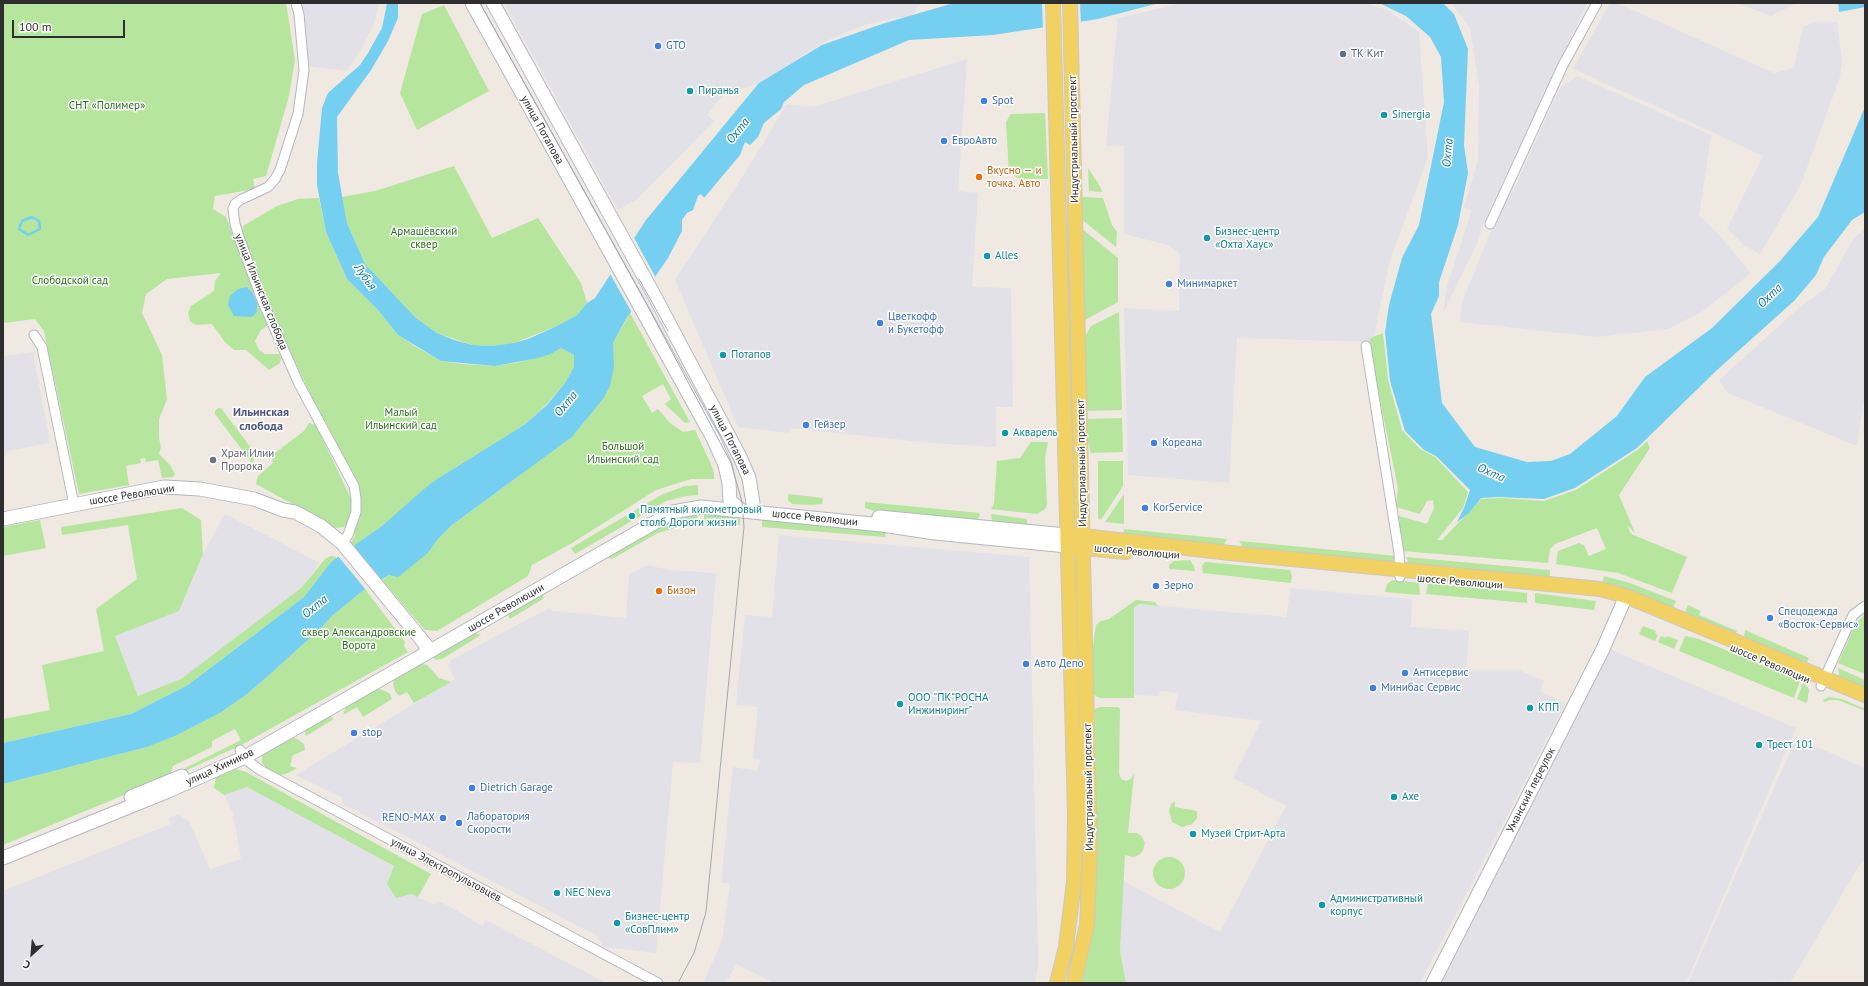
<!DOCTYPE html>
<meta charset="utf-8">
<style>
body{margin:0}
#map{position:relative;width:1868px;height:986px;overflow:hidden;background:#efe9e1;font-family:"PT Sans",sans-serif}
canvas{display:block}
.frame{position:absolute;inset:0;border:4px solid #2e2e2e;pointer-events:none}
.north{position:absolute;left:12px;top:934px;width:40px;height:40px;-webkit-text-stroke:3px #fff;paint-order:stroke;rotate:206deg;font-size:11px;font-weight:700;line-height:16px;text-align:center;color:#2e2e2e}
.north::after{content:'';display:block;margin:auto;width:14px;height:18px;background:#2e2e2e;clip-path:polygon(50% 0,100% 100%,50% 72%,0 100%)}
.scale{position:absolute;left:12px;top:20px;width:113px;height:18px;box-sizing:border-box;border:2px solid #2e2e2e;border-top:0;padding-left:5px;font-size:12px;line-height:14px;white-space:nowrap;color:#2e2e2e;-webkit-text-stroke:3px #fff;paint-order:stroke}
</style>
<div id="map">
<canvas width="1868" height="986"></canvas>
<div class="frame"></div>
<div class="north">С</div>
<div class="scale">100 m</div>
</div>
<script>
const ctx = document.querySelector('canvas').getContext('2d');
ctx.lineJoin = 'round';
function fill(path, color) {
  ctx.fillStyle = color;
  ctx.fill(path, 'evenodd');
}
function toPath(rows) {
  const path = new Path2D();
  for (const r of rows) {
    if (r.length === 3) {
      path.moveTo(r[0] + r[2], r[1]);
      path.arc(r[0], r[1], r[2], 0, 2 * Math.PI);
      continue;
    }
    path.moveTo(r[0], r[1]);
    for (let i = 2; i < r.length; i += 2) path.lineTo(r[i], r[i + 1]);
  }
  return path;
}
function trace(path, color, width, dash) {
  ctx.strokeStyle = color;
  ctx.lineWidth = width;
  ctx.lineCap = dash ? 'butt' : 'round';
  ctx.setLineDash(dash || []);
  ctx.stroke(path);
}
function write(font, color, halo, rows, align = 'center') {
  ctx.font = font + ' "PT Sans",sans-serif';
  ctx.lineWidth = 3;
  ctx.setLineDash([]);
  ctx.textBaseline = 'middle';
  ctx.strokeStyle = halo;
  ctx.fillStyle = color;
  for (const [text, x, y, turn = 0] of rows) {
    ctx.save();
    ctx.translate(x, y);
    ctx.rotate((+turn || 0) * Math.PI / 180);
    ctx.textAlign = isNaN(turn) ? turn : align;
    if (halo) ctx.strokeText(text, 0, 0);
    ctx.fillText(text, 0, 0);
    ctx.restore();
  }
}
fill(toPath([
 [300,3,379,3,374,24,362,48,346,71,306,66],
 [504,3,922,3,910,17,890,19,864,25,824,42,759,83,724,94,707,115,714,121,636,200,618,210],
 [1183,3,1366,3,1387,10,1419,32,1428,157,1389,263,1373,342,1237,338,1229,483,1128,475,1124,308,1179,311,1180,254,1168,245,1124,234,1124,146,1106,146,1118,18],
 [1451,3,1587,3,1485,220,1476,246,1443,313,1447,286,1472,210,1464,207,1478,160,1479,86,1470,28],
 [1610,3,1617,3,1774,73,1794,68,1803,27,1815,22,1837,22,1842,63,1840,77,1801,184,1760,254,1744,245,1727,229,1763,156,1669,112,1573,69],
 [1737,3,1797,3,1771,16],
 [967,59,958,191,978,193,972,287,1011,288,1013,407,996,407,996,447,931,443,790,428,789,433,738,427,675,280,748,168,786,105,816,106],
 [1577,76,1711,135,1699,216,1710,225,1721,237,1751,273,1703,311,1668,329,1597,337,1460,322,1462,302,1493,226,1508,193,1513,192,1559,89],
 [1865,229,1865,397,1863,403,1857,446,1728,393,1719,380,1801,306,1825,289,1854,238],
 [33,352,50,443,7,451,7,455,3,456,3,356],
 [225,514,320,563,301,588,181,679,138,696,115,635,179,611,203,554],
 [779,535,1029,557,1038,954,1038,966,1035,983,774,983,736,964,726,983,703,983,722,941,730,884,721,882,733,767,758,771,760,760,753,759,758,707,736,705,745,615,772,617],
 [647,565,669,570,716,573,700,763,673,762,656,953,604,947,596,935,343,804,341,797,296,775,455,679,448,665,451,660,549,608,553,611,626,618,629,575],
 [1291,588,1412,599,1411,627,1469,631,1466,670,1519,670,1544,681,1540,691,1565,704,1420,983,1126,983,1120,951,1123,881,1220,932,1286,806,1233,778,1261,721,1175,710,1178,693,1160,691,1159,696,1134,695,1134,607,1140,604,1286,617],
 [1611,650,1796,728,1686,983,1440,983],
 [1796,738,1865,768,1865,858,1858,867,1790,983,1775,981,1774,983,1688,983],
 [247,787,394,866,387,884,435,905,438,901,451,907,482,926,486,920,606,983,3,983,3,891,171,824,169,818,178,814,189,821,210,869,241,859,233,813,224,795]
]), '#e3e1e8');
fill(toPath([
 [3,3,286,3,295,60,289,96,266,176,253,179,255,189,215,196,213,209,226,217,254,291,253,293,247,287,257,312,257,302,259,303,268,325,261,330,255,341,259,350,265,354,280,354,281,358,280,363,269,370,246,350,234,350,225,342,212,324,196,325,190,321,188,313,191,306,214,291,215,281,221,273,167,279,146,294,142,313,162,355,167,399,159,419,159,438,161,447,159,454,170,465,175,474,173,477,162,478,158,460,146,462,145,458,140,459,141,463,126,466,129,485,79,494,44,331,35,319,3,323],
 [444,5,489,91,417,130,400,93,422,14],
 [1045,113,1048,179,1020,179,1009,173,1006,122,1011,114],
 [454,166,492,238,538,218,581,283,587,303,577,315,557,326,514,343,491,346,472,345,437,333,416,318,365,264,347,223,342,197,375,191],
 [1088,168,1101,188,1102,192,1089,191],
 [1084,197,1103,198,1112,225,1117,232,1116,247,1081,219,1080,200],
 [319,198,326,232,347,279,378,310,398,335,413,345,441,361,463,364,495,366,520,362,551,354,561,348,574,355,575,361,574,367,565,383,546,405,524,425,437,479,382,526,354,547,351,543,355,535,353,532,360,502,272,311,242,236,243,226,277,206,298,199],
 [1081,228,1118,258,1118,302,1083,321],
 [1119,312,1122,410,1086,411,1083,340,1091,326],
 [630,313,690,422,685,423,665,404,671,399,663,384,642,396,652,413,658,409,670,423,683,432,695,430,710,462,714,472,714,479,691,479,656,490,572,543,532,565,528,576,437,631,425,630,382,580,389,575,395,575,428,553,438,539,452,525,572,437,603,399,613,343],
 [1383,333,1388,380,1402,430,1420,449,1435,457,1468,492,1463,508,1437,540,1442,540,1481,499,1500,498,1544,501,1576,490,1639,449,1647,441,1650,448,1619,495,1635,533,1627,525,1631,534,1687,557,1672,593,1618,573,1556,564,1558,551,1579,543,1584,545,1589,556,1606,549,1597,528,1555,544,1550,549,1548,563,1402,551,1396,515,1427,524,1434,508,1433,500,1427,501,1420,514,1396,507,1398,488,1373,366,1370,338],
 [218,408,221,408,254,452,254,460,252,463,215,414,215,411],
 [1122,418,1123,452,1091,453,1085,430,1086,419],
 [309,423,316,425,352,501,353,510,349,522,344,527,336,528,256,484,258,476,273,463,271,456,304,431],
 [1031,442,1048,442,1045,458,1047,505,1045,509,1037,514,991,509,994,504,997,461,1020,458],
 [1098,461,1123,461,1123,486,1101,520,1098,518],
 [698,485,698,495,686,496,666,501,575,554,571,548,661,495,685,486],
 [788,494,823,498,822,504,811,505,792,504,788,500],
 [1124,494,1124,524,1105,522],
 [865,502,980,513,979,517,978,519,938,519,874,511,865,508],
 [182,508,201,520,203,554,179,611,115,636,138,696,181,679,301,588,326,558,332,556,339,558,331,562,304,597,188,685,131,714,3,743,3,719,50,710,42,665,104,651,96,609,137,579,128,525,62,535,61,527],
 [697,513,698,523,682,526,658,533,612,559,605,557,675,516],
 [704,513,740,516,740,525,704,523],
 [991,514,1027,519,1027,525,992,521],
 [762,517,880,530,886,532,885,537,762,527],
 [40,520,46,548,3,556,3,527],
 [1124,529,1227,539,1223,546,1123,535],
 [1239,541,1397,556,1393,563,1245,550],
 [1406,557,1550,570,1550,575,1549,578,1409,564],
 [1190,560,1194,566,1195,571,1169,569,1169,565,1174,561],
 [1205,562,1290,570,1292,576,1291,583,1203,573,1202,566],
 [1604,576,1630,583,1676,601,1672,610,1602,585],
 [1393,580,1419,583,1420,595,1385,592,1387,584],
 [1428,583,1527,593,1527,603,1426,594],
 [365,589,405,642,404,646,408,652,243,744,183,772,185,768,241,740,235,729,212,741,212,747,173,766,170,776,3,845,3,784,147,747,175,736,220,713,246,695,268,676,320,629,332,616],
 [544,590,543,599,510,619,508,615,512,609],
 [1535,593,1596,601,1594,610,1535,603],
 [1136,600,1155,602,1158,606,1140,604,1134,607,1134,698,1100,698,1094,695,1092,652,1096,625,1101,621,1109,619],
 [1688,605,1701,611,1699,615,1737,631,1735,634,1684,615],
 [1865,614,1865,674,1838,663,1856,623],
 [1643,626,1656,631,1655,633,1658,635,1655,641,1639,634],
 [1745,630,1809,658,1805,666,1746,640,1744,637],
 [474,633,481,635,442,659,436,660,434,658,434,656],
 [1661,636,1666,638,1667,636,1678,640,1674,649,1658,642],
 [1685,636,1699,639,1800,681,1794,698,1679,651],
 [417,663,427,665,439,678,451,682,414,703,407,692,399,696,395,691,393,684,395,677],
 [1838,668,1865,680,1865,691,1840,680],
 [1803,683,1807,686,1809,690,1807,703,1797,699],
 [380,689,389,693,392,699,363,717,357,707,343,715,347,705,374,690],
 [1829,697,1842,699,1865,709,1865,711,1838,700,1830,700,1824,702,1823,700],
 [1099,707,1118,707,1120,709,1119,774,1121,779,1126,781,1131,779,1134,774,1128,833,1137,833,1142,837,1145,843,1143,850,1139,855,1133,857,1125,855,1120,951,1126,983,1082,983,1091,942,1096,903,1095,709],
 [328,716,334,719,306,736,305,733,305,729],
 [291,737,297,739,304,744,305,750,293,755,290,766,297,768,288,773,281,775,265,767,262,762,262,754],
 [232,768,246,772,431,874,418,897,411,894,396,898,387,884,394,866,247,787,224,795,214,788,216,776],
 [1175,801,1175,807,1197,811,1197,818,1192,824,1182,827,1172,822,1169,811,1171,804],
 [1169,873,16]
]), '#b6e59e');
fill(toPath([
 [387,3,398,3,398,18,388,41,371,70,337,117,338,173,347,223,365,264,416,318,437,333,454,340,472,345,491,346,514,343,528,339,557,326,577,315,587,303,595,298,646,220,759,83,822,45,882,24,954,3,1159,3,1098,19,993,35,909,40,804,85,784,102,781,109,764,123,758,137,750,145,745,142,740,155,704,198,701,194,698,196,693,210,687,213,682,220,682,231,668,258,626,319,613,343,614,367,610,386,603,399,572,437,452,525,438,539,428,553,398,577,389,575,365,589,332,616,320,629,268,676,246,695,220,713,175,736,147,747,3,784,3,743,131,714,188,685,304,597,331,562,382,526,424,489,437,479,524,425,547,405,565,383,574,367,574,355,561,348,551,354,538,358,495,366,441,361,398,335,378,310,347,279,326,232,317,185,317,163,322,108,328,93,360,65,368,53,382,28],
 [1379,3,1443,3,1454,14,1468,49,1464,145,1468,173,1458,225,1439,282,1439,296,1431,314,1442,403,1475,447,1527,462,1551,461,1570,454,1617,416,1645,377,1712,328,1780,261,1818,217,1865,107,1865,212,1852,220,1824,257,1816,275,1794,301,1717,370,1637,448,1575,488,1544,499,1499,497,1481,498,1469,513,1457,522,1464,508,1470,490,1436,456,1424,450,1405,431,1390,381,1385,332,1389,305,1402,258,1419,225,1444,102,1441,57,1430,37,1406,16],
 [1838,3,1865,3,1865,7,1839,12],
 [247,287,253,293,257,302,257,312,252,317,234,316,228,305,230,296,238,289]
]), '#75cff0');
fill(toPath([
 [1042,3,1080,3,1081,23,1043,29],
 [633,236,656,278,632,313,609,272],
 [353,545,383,581,366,590,338,556]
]), '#efe9e1');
trace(toPath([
 [32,217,39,221,40,229,28,235,19,229,22,221,32,217]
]), '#75cff0', 2.5);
const street = toPath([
 [296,3,299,14,304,70,298,114,280,170,275,179,268,187,240,200,235,204,233,209,235,224,240,240,262,300,299,384,354,486,356,498,356,512,348,535,342,543],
 [1490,224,1563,65,1597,3],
 [34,335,42,347,74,505],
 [1366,346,1399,553,1400,577],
 [1821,686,1853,615,1865,606],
 [240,750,249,762,260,770,658,983]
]);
const secondary = toPath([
 [472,3,713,438,725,465,729,483,730,501,742,511],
 [493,3,653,293,740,457,749,478,753,503],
 [879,517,1066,535],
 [3,519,164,487,200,489,254,499,283,510,295,512,321,526,342,543,426,645,426,653],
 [131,797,182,776],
 [3,858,166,792,245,757,673,512,701,507,742,511,882,525,935,533,1067,546],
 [1433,983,1603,649,1626,596]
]);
const primary = toPath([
 [1053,3,1075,814,1074,882,1066,947,1057,983],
 [1070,3,1090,854,1087,925,1074,983],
 [1075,535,1230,553,1600,589,1626,596,1865,695],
 [1075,547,1126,552]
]);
trace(street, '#b4b7c1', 11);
trace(secondary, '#b4b7c1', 15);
trace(primary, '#c9c9c9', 16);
trace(street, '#fff', 9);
trace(secondary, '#fff', 13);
trace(primary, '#f2d163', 14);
trace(toPath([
 [480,3,646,303,731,463,742,502,744,527,706,912,694,953,678,983],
 [639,279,668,331]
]), '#a3a6b8', 1);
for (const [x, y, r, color] of [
 [658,46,4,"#3f7fe0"],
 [1343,54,4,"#5c6f8a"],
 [690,91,4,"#0f9aa8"],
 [984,101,4,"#3f7fe0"],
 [1384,115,4,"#0f9aa8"],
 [944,141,4,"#3f7fe0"],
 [979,177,4,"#e8710a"],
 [1207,238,4,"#0f9aa8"],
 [987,256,4,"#0f9aa8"],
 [1169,284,4,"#3f7fe0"],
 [880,323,4,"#3f7fe0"],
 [723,355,4,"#0f9aa8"],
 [806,425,4,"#3f7fe0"],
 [1005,433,4,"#0f9aa8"],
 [1154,443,4,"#3f7fe0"],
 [213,460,4,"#6b7280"],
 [1145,508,4,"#3f7fe0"],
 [632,516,4,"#0f9aa8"],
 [1156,586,4,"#3f7fe0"],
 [659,591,4,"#e8710a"],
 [1770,618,4,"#3f7fe0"],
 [1026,664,4,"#3f7fe0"],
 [1405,673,4,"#3f7fe0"],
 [1373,688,4,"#3f7fe0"],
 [900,704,4,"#0f9aa8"],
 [1530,708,4,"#0f9aa8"],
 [354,733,4,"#3f7fe0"],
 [1759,745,4,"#0f9aa8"],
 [472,788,4,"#3f7fe0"],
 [1394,797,4,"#0f9aa8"],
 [443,818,4,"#3f7fe0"],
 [459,823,4,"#3f7fe0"],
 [1193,834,4,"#0f9aa8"],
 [557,893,4,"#0f9aa8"],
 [1322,905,4,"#0f9aa8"],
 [617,923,4,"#0f9aa8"]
]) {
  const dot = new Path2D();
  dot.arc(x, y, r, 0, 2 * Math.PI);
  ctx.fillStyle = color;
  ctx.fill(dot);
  trace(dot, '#fff', 1.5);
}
write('11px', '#366cbe', '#fff', [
 ["GTO",666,46],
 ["Spot",992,101],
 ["ЕвроАвто",952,141],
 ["Минимаркет",1177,284],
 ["Цветкофф",888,317],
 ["и Букетофф",888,330],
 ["Гейзер",814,425],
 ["Кореана",1162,443],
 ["KorService",1153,508],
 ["Зерно",1164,586],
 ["Спецодежда",1778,612],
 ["«Восток-Сервис»",1778,625],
 ["Авто Депо",1034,664],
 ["Антисервис",1413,673],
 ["Минибас Сервис",1381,688],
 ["stop",362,733],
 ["Dietrich Garage",480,788],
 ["Лаборатория",467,817],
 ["Скорости",467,830],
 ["RENO-MAX",435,818,"right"]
], 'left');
write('11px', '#4e5e75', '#fff', [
 ["ТК Кит",1351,54]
], 'left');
write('11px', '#0d838f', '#fff', [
 ["Пиранья",698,91],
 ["Sinergia",1392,115],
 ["Бизнес-центр",1215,232],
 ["«Охта Хаус»",1215,245],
 ["Alles",995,256],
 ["Потапов",731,355],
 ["Акварель",1013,433],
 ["Памятный километровый",640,510],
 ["столб Дороги жизни",640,523],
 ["ООО \"ПК\"РОСНА",908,698],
 ["Инжиниринг\"",908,711],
 ["КПП",1538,708],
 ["Трест 101",1767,745],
 ["Ахе",1402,797],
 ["Музей Стрит-Арта",1201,834],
 ["NEC Neva",565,893],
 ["Административный",1330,899],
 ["корпус",1330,912],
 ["Бизнес-центр",625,917],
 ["«СовПлим»",625,930]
], 'left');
write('11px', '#2c6e1b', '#fff', [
 ["СНТ «Полимер»",107,106],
 ["Армашёвский",424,232],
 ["сквер",424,245],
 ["Слободской сад",70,281],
 ["Малый",401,413],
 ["Ильинский сад",401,426],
 ["Большой",623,447],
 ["Ильинский сад",623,460],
 ["сквер Александровские",359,633],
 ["Ворота",359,646]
]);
write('11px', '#2e2e2e', '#fff', [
 ["улица Потапова",542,130,61],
 ["Индустриальный проспект",1074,139,-91],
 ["улица Ильинская слобода",261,292,68],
 ["улица Потапова",730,440,63],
 ["Индустриальный проспект",1082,463,-91],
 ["шоссе Революции",132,495,-9],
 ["шоссе Революции",815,518,6],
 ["шоссе Революции",1137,552,5],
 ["шоссе Революции",1460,582,5],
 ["шоссе Революции",506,608,-30],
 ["шоссе Революции",1770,664,23],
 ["улица Химиков",220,767,-25],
 ["Индустриальный проспект",1089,787,-91],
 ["Уманский переулок",1531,790,-63],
 ["улица Электропультовцев",446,870,28]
]);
write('11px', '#c56008', '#fff', [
 ["Вкусно — и",987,171],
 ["точка. Авто",987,184],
 ["Бизон",667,591]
], 'left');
write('11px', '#5b616d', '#fff', [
 ["Храм Илии",221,454],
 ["Пророка",221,467]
], 'left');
write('italic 12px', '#0d6fa3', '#fff', [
 ["Охта",738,131,-51],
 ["Охта",1448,153,-85],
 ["Лубья",365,277,54],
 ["Охта",1770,296,-43],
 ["Охта",566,404,-50],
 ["Охта",1491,473,23],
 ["Охта",315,607,-39]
]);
write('bold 12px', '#4d5680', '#fff', [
 ["Ильинская",261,413],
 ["слобода",261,427]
]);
</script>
